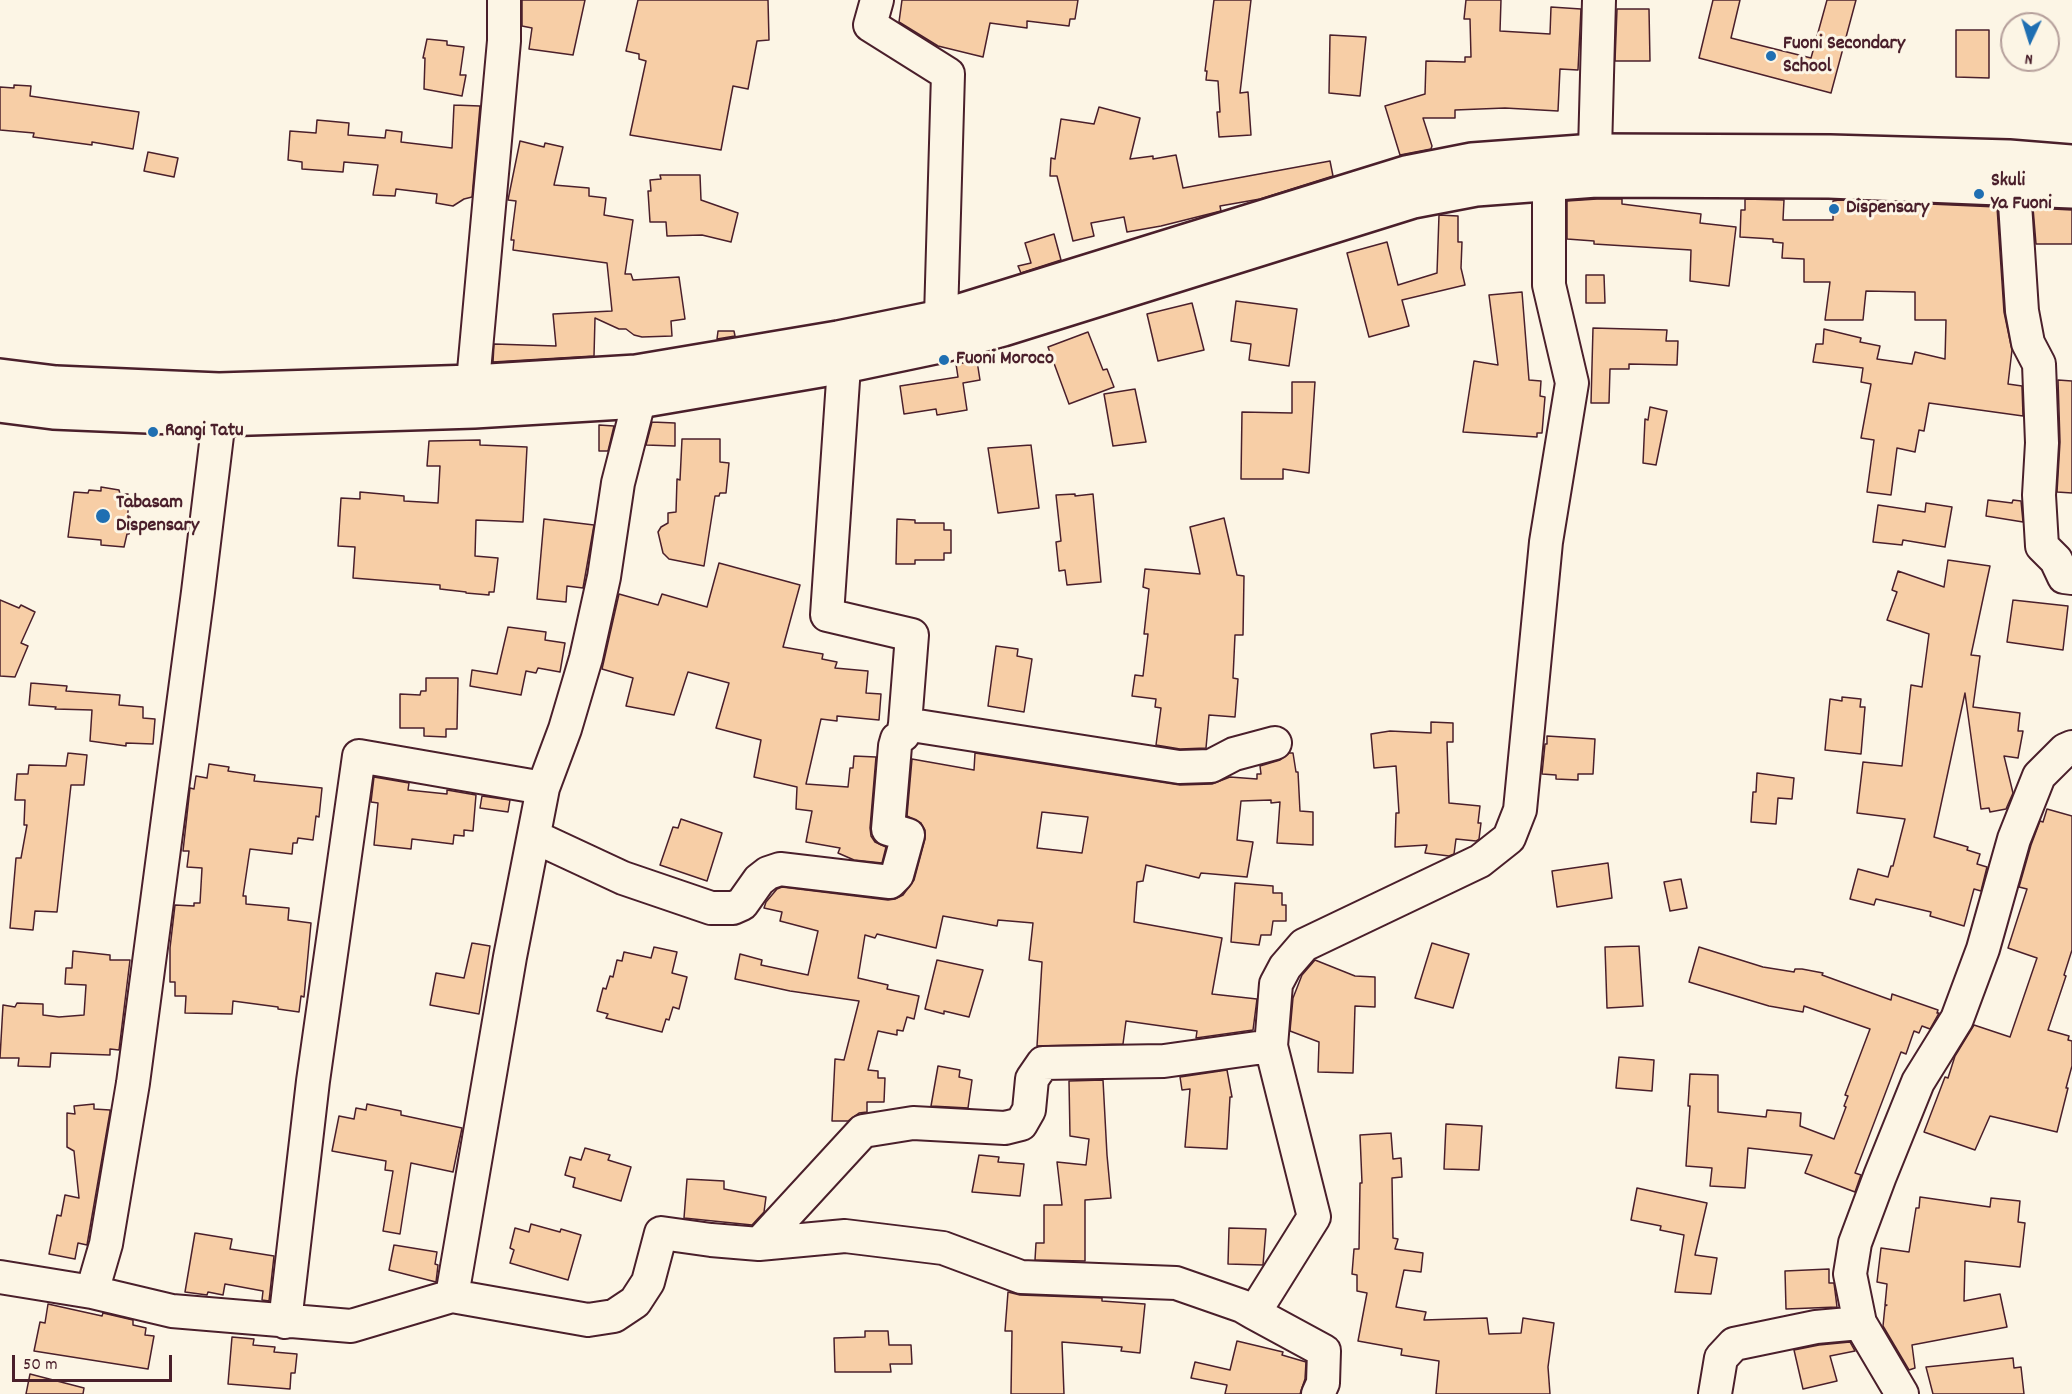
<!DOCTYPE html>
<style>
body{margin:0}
#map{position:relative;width:2072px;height:1394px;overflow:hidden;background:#fcf5e5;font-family:Dekko,sans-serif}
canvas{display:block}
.north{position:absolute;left:2000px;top:12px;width:60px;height:60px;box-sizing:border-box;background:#fcf5e5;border:2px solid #b59f9b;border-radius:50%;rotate:184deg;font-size:16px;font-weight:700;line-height:24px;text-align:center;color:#4a1f2b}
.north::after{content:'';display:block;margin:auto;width:21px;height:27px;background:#1f6fb2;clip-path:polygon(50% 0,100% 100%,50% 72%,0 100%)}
.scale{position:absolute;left:12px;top:1355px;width:160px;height:27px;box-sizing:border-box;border:3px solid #4a1f2b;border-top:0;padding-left:8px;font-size:18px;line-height:21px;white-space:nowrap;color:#4a1f2b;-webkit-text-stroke:4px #fcf5e5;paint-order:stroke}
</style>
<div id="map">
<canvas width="2072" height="1394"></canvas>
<div class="north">N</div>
<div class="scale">50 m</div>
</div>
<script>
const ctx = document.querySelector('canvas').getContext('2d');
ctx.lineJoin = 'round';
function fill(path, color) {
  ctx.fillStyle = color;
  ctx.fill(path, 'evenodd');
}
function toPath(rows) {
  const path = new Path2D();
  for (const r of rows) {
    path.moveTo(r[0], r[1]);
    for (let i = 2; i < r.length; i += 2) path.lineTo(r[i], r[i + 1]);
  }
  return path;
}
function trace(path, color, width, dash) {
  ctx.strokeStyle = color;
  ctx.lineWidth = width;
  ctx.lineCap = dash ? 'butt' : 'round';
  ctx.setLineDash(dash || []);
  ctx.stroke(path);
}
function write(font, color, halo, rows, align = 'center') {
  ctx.font = font + ' Dekko,sans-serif';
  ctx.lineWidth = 6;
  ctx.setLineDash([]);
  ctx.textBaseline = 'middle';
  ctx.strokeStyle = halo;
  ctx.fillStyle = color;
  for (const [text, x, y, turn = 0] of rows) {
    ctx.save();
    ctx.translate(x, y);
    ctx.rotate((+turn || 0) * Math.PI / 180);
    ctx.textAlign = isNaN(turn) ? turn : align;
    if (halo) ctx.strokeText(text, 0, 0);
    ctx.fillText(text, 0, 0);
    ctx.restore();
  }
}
const building = toPath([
 [522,0,585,0,573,55,529,49,532,28,522,26,522,0],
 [638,0,768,0,769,40,757,41,748,89,733,86,721,150,630,135,646,61,639,59,639,54,626,51,638,0],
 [902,0,1078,0,1075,19,1070,19,1069,26,1027,21,1027,28,990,23,983,57,938,46,899,22,902,0],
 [1214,0,1251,0,1240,93,1248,92,1251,135,1219,137,1217,112,1220,112,1218,81,1206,80,1207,71,1205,71,1214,0],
 [1466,0,1501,0,1500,31,1550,34,1551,7,1581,9,1578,70,1560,69,1558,111,1505,108,1455,110,1455,118,1423,118,1432,146,1431,149,1400,155,1385,106,1425,94,1426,61,1465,62,1465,57,1471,57,1470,19,1464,19,1466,0],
 [1713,0,1740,0,1731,38,1811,58,1827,0,1856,0,1831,93,1699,58,1713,0],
 [1617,9,1649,9,1650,61,1615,61,1617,9],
 [1956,30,1989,30,1989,78,1956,77,1956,30],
 [1330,35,1366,37,1360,96,1329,93,1330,35],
 [427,39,447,41,447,45,464,47,460,75,466,75,462,96,424,89,425,58,423,58,427,39],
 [14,85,31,86,30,96,139,112,133,149,92,142,92,145,33,137,34,133,0,130,0,87,14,88,14,85],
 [454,105,480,106,472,197,464,199,453,206,436,203,437,194,396,189,395,196,373,195,378,165,344,162,343,172,302,169,302,162,288,160,290,131,316,133,317,120,349,123,348,135,385,138,386,130,402,132,401,142,452,148,454,105],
 [1099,107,1140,118,1130,159,1153,156,1153,159,1176,155,1183,188,1330,161,1333,176,1260,199,1220,206,1221,211,1161,226,1127,232,1124,217,1091,223,1094,236,1073,241,1057,176,1050,176,1051,158,1055,159,1061,119,1094,124,1099,107],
 [520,141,544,147,545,143,563,147,554,185,589,188,589,196,606,198,604,215,633,220,625,274,631,274,633,280,679,277,685,319,671,321,672,336,642,337,634,335,626,329,619,329,595,318,594,356,493,362,494,344,556,346,553,314,612,311,607,263,513,250,514,240,511,240,516,201,508,200,520,141],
 [148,152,178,158,174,177,144,171,148,152],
 [660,175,700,175,701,200,738,213,731,242,702,235,667,236,666,222,650,222,648,191,651,191,650,180,661,179,660,175],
 [1597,199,1622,199,1622,204,1701,214,1700,223,1736,227,1729,286,1690,281,1691,250,1594,244,1594,241,1567,239,1567,201,1597,199],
 [1745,199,1784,200,1783,220,1833,220,1833,201,1839,200,1997,207,2004,312,2012,350,2008,384,2022,386,2023,416,1929,403,1924,431,1919,430,1915,452,1897,448,1891,495,1867,492,1874,440,1861,438,1871,384,1861,382,1863,368,1813,362,1816,344,1823,344,1824,329,1861,338,1860,342,1880,346,1877,359,1912,364,1915,352,1945,359,1946,320,1915,320,1915,292,1866,291,1863,320,1825,320,1830,282,1804,282,1804,259,1782,258,1783,243,1773,242,1773,239,1740,237,1741,210,1745,210,1745,199],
 [2033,208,2072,210,2072,244,2036,244,2033,208],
 [1439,215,1458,216,1458,242,1462,242,1461,268,1465,285,1402,300,1409,326,1369,337,1347,253,1387,242,1398,285,1437,273,1439,215],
 [1054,234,1061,260,1021,273,1018,266,1031,263,1025,243,1054,234],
 [1586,275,1604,275,1605,303,1586,303,1586,275],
 [1522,292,1529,380,1541,381,1540,396,1545,397,1542,433,1537,433,1537,437,1463,432,1474,361,1498,365,1489,295,1522,292],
 [1236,301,1297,309,1289,366,1249,360,1251,344,1231,341,1236,301],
 [1192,303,1204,350,1158,361,1147,314,1192,303],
 [1593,328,1667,330,1666,341,1678,341,1677,365,1629,364,1629,369,1610,369,1609,403,1591,403,1593,328],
 [718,331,734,331,735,336,717,339,718,331],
 [1088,332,1103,370,1107,369,1114,387,1069,404,1048,347,1088,332],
 [977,361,980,380,963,383,967,410,937,415,936,409,904,414,900,386,958,377,956,364,977,361],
 [2058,380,2072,381,2072,493,2057,492,2060,442,2058,380],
 [1292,382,1315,382,1309,473,1283,469,1283,479,1241,479,1242,412,1292,413,1292,382],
 [1135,389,1146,442,1113,446,1104,394,1135,389],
 [1650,407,1667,411,1656,465,1643,463,1645,419,1648,420,1650,407],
 [652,422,675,423,675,446,646,445,652,422],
 [599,425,614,426,608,451,599,451,599,425],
 [682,439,720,439,720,462,729,463,726,493,720,493,719,496,715,496,704,566,669,559,663,553,658,532,661,527,668,523,668,513,676,512,677,479,680,480,682,439],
 [480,440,480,445,527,447,523,522,476,520,475,556,498,558,494,592,489,592,489,595,466,593,466,592,440,589,440,585,353,578,355,547,338,546,341,498,360,499,360,492,404,496,404,501,438,503,440,466,427,466,429,441,480,440],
 [1031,445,1039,508,998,513,988,448,1031,445],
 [101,487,119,490,120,494,128,494,128,516,131,517,129,534,127,534,124,547,101,545,101,540,68,537,74,492,88,493,89,490,101,491,101,487],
 [1075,494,1075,496,1093,494,1101,582,1067,585,1065,570,1059,571,1056,542,1061,541,1056,495,1075,494],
 [1988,500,2012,503,2013,500,2021,501,2023,522,1986,516,1988,500],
 [1926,503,1952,507,1945,547,1903,540,1902,545,1873,542,1878,505,1925,512,1926,503],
 [1224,518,1237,575,1244,576,1243,635,1235,635,1233,678,1238,679,1235,717,1209,715,1206,748,1180,749,1156,745,1161,708,1155,707,1156,699,1132,696,1135,675,1143,676,1148,634,1144,634,1149,589,1143,587,1145,569,1200,574,1190,527,1224,518],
 [544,519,594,525,583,588,567,586,566,602,537,599,544,519],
 [897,519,915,520,915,523,944,523,944,530,951,530,951,553,944,553,944,560,915,560,915,564,896,564,897,519],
 [1948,560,1990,566,1971,655,1980,656,1973,707,2020,713,2018,731,2023,731,2018,758,2004,756,2013,793,2006,809,1990,812,1989,808,1981,809,1965,693,1934,837,1968,847,1967,850,1980,854,1977,864,1987,867,1981,891,1974,889,1964,926,1930,916,1931,912,1876,899,1874,905,1850,899,1858,869,1888,877,1891,866,1893,866,1905,819,1857,813,1863,762,1902,766,1911,685,1922,687,1929,634,1887,620,1897,592,1892,590,1898,571,1944,587,1948,560],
 [719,563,800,585,783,647,823,654,822,659,837,662,835,668,868,671,866,693,881,694,879,720,837,716,837,721,821,719,806,784,848,787,850,768,853,768,854,756,876,757,870,828,871,836,875,842,886,847,882,863,854,860,838,853,840,848,806,842,812,811,796,809,797,787,754,777,761,740,716,728,729,683,688,672,674,715,626,706,633,678,602,669,619,594,658,605,662,594,707,607,719,563],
 [0,600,19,608,21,605,35,612,21,643,28,646,15,677,0,676,0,600],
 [2013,600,2068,606,2063,650,2007,642,2013,600],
 [508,627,546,632,545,640,565,643,560,672,538,668,536,673,526,671,521,695,470,686,472,670,497,674,508,627],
 [996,646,1018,649,1017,656,1032,659,1024,712,988,706,996,646],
 [426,678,458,678,457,729,446,729,446,737,424,736,424,728,400,728,400,694,420,695,421,691,426,691,426,678],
 [31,683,67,686,66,691,120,695,119,705,143,707,143,718,155,719,153,744,126,743,126,746,90,741,92,710,55,709,56,707,29,705,31,683],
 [1842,697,1861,699,1860,707,1865,707,1861,754,1825,750,1830,699,1842,701,1842,697],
 [1431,722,1453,723,1453,742,1447,742,1449,803,1480,806,1478,823,1481,823,1479,839,1476,841,1456,839,1454,854,1449,856,1425,853,1427,845,1395,847,1396,813,1399,813,1396,766,1374,768,1371,734,1390,731,1431,733,1431,722],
 [1547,736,1595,739,1593,774,1578,774,1578,780,1556,779,1556,775,1542,774,1545,744,1547,744,1547,736],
 [68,753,87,755,84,785,71,785,57,912,35,911,33,930,10,928,16,858,21,858,27,825,24,825,25,800,15,800,17,774,28,774,29,765,66,766,68,753],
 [975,753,1180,785,1212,784,1230,777,1257,779,1257,774,1261,774,1260,766,1280,760,1289,753,1293,753,1296,772,1298,772,1300,811,1313,812,1313,845,1277,843,1280,802,1271,803,1271,800,1241,801,1237,840,1253,842,1247,877,1201,873,1199,878,1146,865,1143,881,1137,882,1134,922,1222,938,1212,994,1257,999,1253,1030,1196,1038,1197,1031,1126,1021,1123,1044,1037,1046,1042,962,1029,960,1033,923,998,920,997,926,943,916,936,948,877,934,875,938,865,935,858,978,888,985,887,989,919,996,914,1019,907,1017,903,1031,897,1030,897,1035,878,1031,868,1070,878,1071,878,1078,885,1078,884,1102,867,1102,867,1112,859,1113,848,1121,832,1121,835,1059,844,1060,859,1001,790,991,735,979,740,954,762,960,761,965,808,975,818,931,780,921,782,912,764,908,766,902,777,889,782,887,888,900,895,899,903,895,914,880,925,839,925,830,921,823,907,816,912,759,974,770,975,753],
 [1042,812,1088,817,1082,853,1037,848,1042,812],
 [209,764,229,767,228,771,255,775,254,781,322,788,319,817,316,816,313,840,298,838,297,843,293,843,292,854,250,849,243,896,246,896,246,904,289,908,288,920,311,923,304,997,301,996,299,1012,278,1009,278,1007,233,1001,232,1014,185,1013,186,996,175,996,175,982,170,982,170,948,175,905,194,906,194,903,200,903,202,868,187,867,189,851,183,851,190,788,194,789,196,776,207,778,209,764],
 [1757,773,1794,778,1792,799,1778,798,1776,824,1751,822,1753,792,1756,792,1757,773],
 [374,777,409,783,408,790,447,794,447,790,476,795,473,831,464,830,464,836,454,835,453,844,412,839,411,849,374,845,378,803,371,802,374,777],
 [482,796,510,800,508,812,480,808,482,796],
 [2047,809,2072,816,2072,950,2064,975,2066,976,2048,1030,2069,1036,2068,1040,2072,1041,2072,1066,2066,1088,2068,1088,2057,1132,1990,1116,1975,1150,1924,1132,1945,1077,1948,1078,1955,1056,1974,1025,2010,1037,2037,958,2008,948,2027,889,2019,887,2031,845,2040,821,2043,822,2047,809],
 [681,819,722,833,707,881,660,865,673,827,678,828,681,819],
 [1608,863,1612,898,1557,907,1552,871,1608,863],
 [1681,879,1687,908,1670,911,1664,882,1681,879],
 [1235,883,1273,886,1273,893,1282,893,1282,905,1286,905,1286,921,1273,921,1271,935,1261,935,1259,945,1231,942,1235,883],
 [472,943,490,946,479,1014,430,1005,436,973,464,978,472,943],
 [1432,943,1469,954,1453,1008,1415,998,1432,943],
 [1639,946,1643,1006,1607,1008,1605,947,1639,946],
 [654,947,677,952,672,973,687,977,679,1009,673,1007,669,1020,666,1019,662,1032,606,1018,608,1014,597,1011,603,988,606,989,610,976,613,977,617,960,622,961,624,952,651,958,654,947],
 [1699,947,1763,967,1794,972,1795,969,1802,969,1823,973,1822,975,1891,1000,1892,994,1938,1010,1937,1013,1939,1013,1930,1029,1922,1026,1919,1033,1914,1031,1906,1054,1901,1052,1855,1173,1861,1175,1855,1192,1805,1173,1812,1155,1748,1148,1745,1188,1710,1186,1712,1168,1686,1166,1690,1106,1688,1106,1690,1074,1718,1075,1718,1112,1766,1117,1767,1110,1801,1113,1800,1126,1834,1139,1846,1107,1844,1106,1848,1096,1845,1095,1870,1029,1804,1006,1803,1012,1769,1006,1689,982,1699,947],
 [73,951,110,955,110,960,130,960,119,1050,110,1049,110,1055,51,1053,50,1067,18,1066,19,1058,0,1058,3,1005,15,1007,17,1003,43,1004,43,1015,59,1017,84,1015,86,985,65,984,66,968,72,968,73,951],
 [937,960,983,970,969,1017,944,1011,944,1014,925,1009,937,960],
 [1315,960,1355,976,1375,977,1375,1007,1355,1006,1353,1073,1318,1072,1319,1042,1290,1031,1293,998,1302,975,1315,960],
 [1619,1057,1654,1060,1652,1091,1616,1088,1619,1057],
 [938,1066,960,1070,959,1077,972,1080,968,1108,931,1106,938,1066],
 [1227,1070,1232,1097,1230,1097,1227,1149,1185,1147,1190,1089,1182,1090,1180,1077,1227,1070],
 [1103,1080,1107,1155,1111,1198,1085,1200,1085,1261,1035,1260,1036,1243,1044,1243,1044,1205,1062,1205,1057,1162,1086,1165,1089,1139,1070,1136,1069,1081,1103,1080],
 [94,1104,94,1109,110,1110,110,1112,87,1245,78,1243,75,1259,49,1254,57,1215,61,1216,65,1195,79,1198,74,1151,67,1147,67,1113,75,1114,74,1106,94,1104],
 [367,1104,401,1111,401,1115,462,1128,453,1172,411,1163,400,1234,383,1231,393,1171,385,1170,386,1161,332,1151,339,1116,354,1119,356,1108,366,1110,367,1104],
 [1446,1124,1482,1126,1479,1170,1444,1169,1446,1124],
 [1391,1133,1393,1159,1401,1158,1402,1177,1392,1178,1393,1238,1398,1239,1395,1249,1423,1253,1421,1272,1404,1270,1396,1307,1426,1312,1424,1320,1487,1318,1489,1334,1521,1333,1523,1318,1554,1323,1548,1367,1550,1394,1436,1394,1439,1361,1401,1355,1402,1349,1358,1341,1367,1293,1357,1291,1357,1275,1352,1274,1354,1249,1359,1249,1360,1183,1362,1183,1360,1135,1391,1133],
 [585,1148,610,1155,608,1160,631,1167,621,1201,573,1187,575,1178,565,1175,570,1157,581,1160,585,1148],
 [979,1155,999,1157,998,1162,1024,1164,1020,1196,972,1192,979,1155],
 [687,1179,724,1181,724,1189,766,1197,764,1212,752,1225,684,1218,687,1179],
 [1637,1188,1707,1203,1695,1255,1717,1258,1711,1294,1675,1292,1684,1235,1660,1230,1661,1226,1631,1220,1637,1188],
 [1920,1197,1990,1207,1991,1198,2020,1201,2018,1222,2025,1223,2020,1267,1965,1261,1964,1301,2000,1294,2007,1327,1912,1345,1915,1368,1909,1370,1883,1326,1885,1306,1887,1305,1885,1305,1887,1284,1877,1282,1881,1248,1909,1252,1916,1208,1919,1208,1920,1197],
 [531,1224,560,1232,561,1229,581,1235,568,1280,510,1263,514,1250,510,1248,515,1228,529,1232,531,1224],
 [1229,1228,1266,1229,1263,1265,1228,1264,1229,1228],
 [195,1233,232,1239,230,1249,274,1256,269,1301,262,1300,263,1291,225,1284,223,1295,208,1292,207,1295,185,1292,195,1233],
 [394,1245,437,1252,435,1264,438,1265,436,1282,389,1270,394,1245],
 [1829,1269,1829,1283,1834,1283,1837,1307,1786,1309,1785,1271,1829,1269],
 [1008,1292,1020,1295,1102,1298,1102,1301,1145,1304,1140,1353,1121,1351,1122,1347,1062,1342,1064,1394,1011,1394,1012,1331,1005,1331,1008,1292],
 [48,1304,102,1316,103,1313,133,1320,133,1325,146,1328,145,1335,154,1336,148,1369,34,1351,40,1322,45,1323,48,1304],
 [865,1331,888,1331,889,1345,911,1345,912,1364,890,1364,891,1372,835,1372,834,1338,865,1337,865,1331],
 [232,1337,254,1339,253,1345,275,1347,274,1352,297,1354,295,1373,291,1373,290,1389,228,1384,232,1337],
 [1237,1341,1283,1352,1282,1355,1306,1362,1305,1379,1300,1394,1225,1394,1227,1385,1191,1378,1195,1362,1230,1370,1237,1341],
 [1850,1342,1855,1351,1830,1356,1837,1381,1803,1389,1794,1350,1819,1345,1850,1342],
 [2013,1358,2014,1368,2021,1367,2024,1394,1933,1394,1926,1367,2013,1358],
 [30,1374,84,1388,83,1394,26,1394,30,1374]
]);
fill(building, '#f7cea6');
trace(building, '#4a1f2b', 1.5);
const minor = toPath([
 [877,0,870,25,948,74,941,317],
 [1595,151,1599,0],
 [2014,188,2022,311,2028,343,2039,364,2042,443,2039,495,2042,546,2056,560,2064,577,2072,578],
 [844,366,827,615,912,635,905,724],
 [473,382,504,41,504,0],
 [535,837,623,878,711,908,733,908,742,904,759,880,768,873,780,869,890,882,897,875,908,835,888,829,895,746,897,739,903,735,905,724,1179,767,1211,766,1234,754,1275,743],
 [759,1244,845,1236,943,1248,1021,1277,1176,1283,1242,1306,1254,1313],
 [0,1277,92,1292,172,1311,351,1326,452,1296,510,957,543,788,565,729,586,658,604,577,618,483,639,401],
 [92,1292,106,1244,133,1083,198,592,219,419],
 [452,1296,588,1320,614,1316,635,1302,648,1282,661,1233,711,1240,759,1244,863,1131,913,1123,1005,1128,1021,1124,1029,1110,1032,1079,1043,1063,1164,1061,1271,1046],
 [285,1322,313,1081,359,756,543,788],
 [1318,1394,1323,1383,1324,1351,1254,1313,1314,1217,1271,1046,1276,984,1285,967,1304,945,1480,861,1509,838,1520,810,1546,542,1572,383,1549,285,1549,183],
 [1715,1394,1721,1358,1734,1344,1816,1327,1860,1323],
 [1902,1394,1860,1323,1850,1274,1855,1243,1880,1176,1918,1082,1957,1019,1983,949,2014,839,2039,776,2065,750,2072,747]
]);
const major = toPath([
 [0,376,56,383,219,390,473,382,636,372,838,338,941,317,1406,173,1472,160,1595,151,1830,152,2009,157,2072,162],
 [0,405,53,412,219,419,474,411,639,401,844,366,944,345,1003,329,1413,201,1476,189,1596,180,1829,181,2072,191]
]);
trace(minor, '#4a1f2b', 36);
trace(major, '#4a1f2b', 38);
trace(minor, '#fcf5e5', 32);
trace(major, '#fcf5e5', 33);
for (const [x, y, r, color] of [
 [1771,56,6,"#1f6fb2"],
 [1979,194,6,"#1f6fb2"],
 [1834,209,6,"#1f6fb2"],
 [944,360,6,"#1f6fb2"],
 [153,432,6,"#1f6fb2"],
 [103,516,8,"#1f6fb2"]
]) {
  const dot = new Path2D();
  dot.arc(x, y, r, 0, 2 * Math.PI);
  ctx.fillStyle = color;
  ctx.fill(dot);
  trace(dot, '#fcf5e5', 2);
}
write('bold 20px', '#4a1f2b', '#fcf5e5', [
 ["Fuoni Secondary",1783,45],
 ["School",1783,68],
 ["Skuli",1991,182],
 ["Ya Fuoni",1991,205],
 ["Dispensary",1846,209],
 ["Fuoni Moroco",956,360],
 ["Rangi Tatu",165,432],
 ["Tabasam",116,504],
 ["Dispensary",116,527]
], 'left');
</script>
